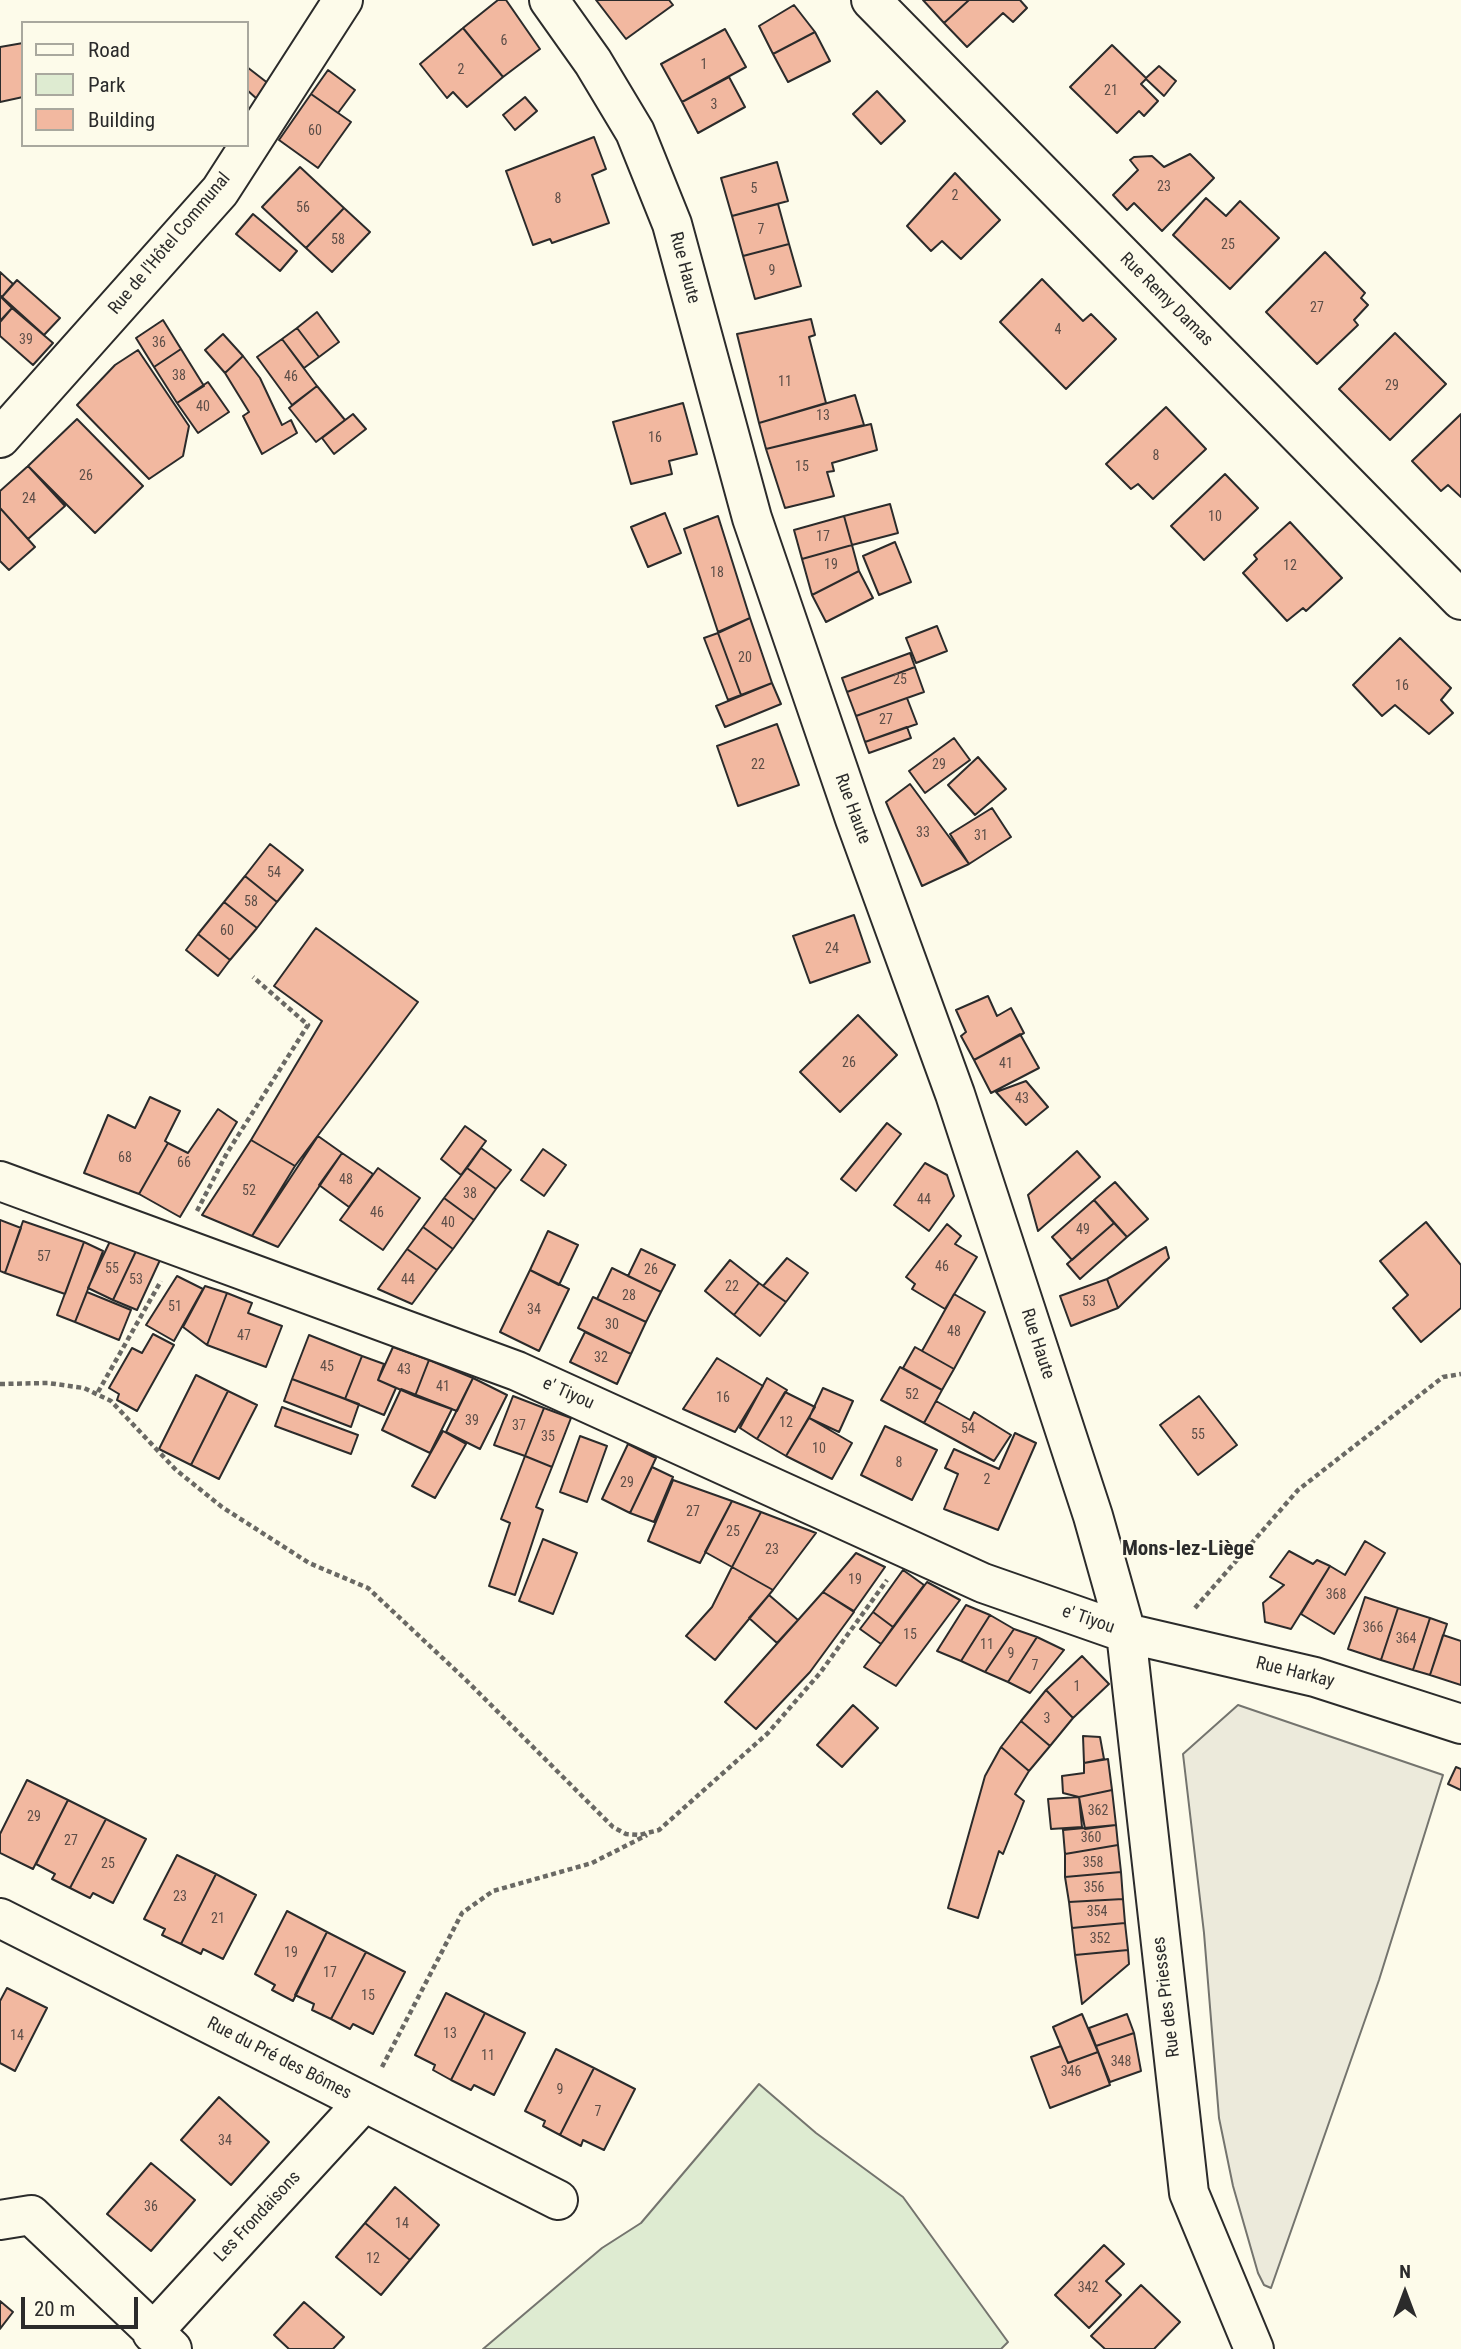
<!DOCTYPE html>
<meta charset="utf-8">
<style>
body{margin:0}
#map{position:relative;width:1461px;height:2349px;overflow:hidden;background:#fdfbea;font-family:"Roboto Condensed",sans-serif}
canvas{display:block}
.legend{position:absolute;left:21px;top:21px;width:228px;height:126px;box-sizing:border-box;background:#fdfbea;border:2px solid #a9a89e;margin:0;padding:9px 12px;list-style:none;font-size:21px;color:#2b2b2b}
.legend li{display:flex;align-items:center;gap:14px;height:35px}
.legend b{width:35px;border:2px solid #a9a89e}
.north{position:absolute;left:1370px;top:2258px;width:70px;height:70px;-webkit-text-stroke:5px #fdfbea;paint-order:stroke;rotate:0deg;font-size:19px;font-weight:700;line-height:28px;text-align:center;color:#2b2b2b}
.north::after{content:'';display:block;margin:auto;width:24px;height:32px;background:#2b2b2b;clip-path:polygon(50% 0,100% 100%,50% 72%,0 100%)}
.scale{position:absolute;left:21px;top:2297px;width:117px;height:32px;box-sizing:border-box;border:4px solid #2b2b2b;border-top:0;padding-left:9px;font-size:21px;line-height:24px;white-space:nowrap;color:#2b2b2b;-webkit-text-stroke:5px #fdfbea;paint-order:stroke}
</style>
<div id="map">
<canvas width="1461" height="2349"></canvas>
<ul class="legend">
<li><b style="height:9px;background:#fdfbea"></b>Road</li>
<li><b style="height:19px;background:#deebd1"></b>Park</li>
<li><b style="height:19px;background:#f2b8a0"></b>Building</li>
</ul>
<div class="north">N</div>
<div class="scale">20 m</div>
</div>
<script>
const g = document.querySelector('canvas').getContext('2d');
g.lineJoin = 'round';
function paint(path, color) {
  g.fillStyle = color;
  g.fill(path, 'evenodd');
}
function strokePath(path, color, width, dash) {
  g.strokeStyle = color;
  g.lineWidth = width;
  g.lineCap = dash ? 'butt' : 'round';
  g.setLineDash(dash || []);
  g.stroke(path);
}
function write(font, color, halo, rows, align = 'center') {
  g.font = font + ' "Roboto Condensed",sans-serif';
  g.lineWidth = 5;
  g.setLineDash([]);
  g.textBaseline = 'middle';
  g.strokeStyle = halo;
  g.fillStyle = color;
  for (const [text, x, y, turn = 0] of rows) {
    g.save();
    g.translate(x, y);
    g.rotate((+turn || 0) * Math.PI / 180);
    g.textAlign = isNaN(turn) ? turn : align;
    if (halo) g.strokeText(text, 0, 0);
    g.fillText(text, 0, 0);
    g.restore();
  }
}
const green = new Path2D(`
 M759,2084l57,49 87,64 105,145 -7,7h-518l119,-101 39,-25z`);
const parking = new Path2D(`
 M1238,1705l205,70 -64,205 -108,308 -7,-3 -6,-12 -25,-87 -14,-68 -15,-185 -21,-179z`);
const building = new Path2D(`
 M498,0h8l34,49 -37,28 -40,-49z
 M596,0h73l4,5 -47,34z
 M923,0h46l-25,23z
 M969,0h51l7,8 -14,14 -10,-9 -36,34 -23,-24z
 M794,5l21,27 -42,22 -14,-28z
 M463,28l40,49 -36,30 -14,-15 -6,6 -27,-34z
 M725,29l21,38 -64,35 -21,-38z
 M815,32l15,29 -42,21 -15,-28z
 M23,43v54l-23,5v-55z
 M1112,45l34,33 13,-12 17,15 -12,15 -18,-17 -5,5 17,17 -14,15 -5,-5 -22,22 -47,-46z
 M247,67l22,17 -12,15 -10,-9z
 M328,70l27,20 -17,23 -27,-19z
 M729,77l16,30 -47,26 -16,-31z
 M877,91l28,30 -24,23 -28,-30z
 M311,94l40,28 -33,46 -39,-28z
 M525,97l12,14 -22,19 -12,-15z
 M594,137l12,32 -14,6 17,48 -57,20 -2,-4 -17,6 -27,-74z
 M1190,154l24,24 -52,53 -28,-28 -7,7 -14,-15 25,-25 -8,-10 4,-3 18,-1 12,11z
 M777,162l11,39 -56,15 -11,-38z
 M300,167l44,41 -38,40 -44,-41z
 M955,173l45,47 -39,39 -19,-18 -11,10 -24,-25z
 M1206,198l20,18 14,-15 39,37 -49,51 -57,-54z
 M778,204l11,40 -46,12 -11,-40z
 M344,208l26,24 -38,40 -26,-24z
 M253,214l44,37 -17,20 -44,-37z
 M789,244l12,42 -46,13 -12,-43z
 M1325,252l40,41 -4,5 7,7 -14,15 4,5 -41,39 -51,-52z
 M0,272l13,12 -11,13 -2,-2z
 M1042,279l41,42 8,-7 25,25 -50,50 -66,-67z
 M17,280l43,38 -16,17 -42,-38z
 M0,296l12,12 -12,13z
 M12,308l41,35 -20,22 -33,-29v-14z
 M317,312l22,30 -20,15 -22,-29z
 M811,319l4,16 -6,2 17,66 -67,20 -22,-89z
 M163,320l18,29 -27,18 -18,-29z
 M297,328l22,29 -15,11 -22,-29z
 M1395,333l51,51 -56,56 -51,-51z
 M223,334l20,22 -18,17 -20,-23z
 M282,339l35,47 -25,19 -35,-48z
 M181,349l23,37 -27,17 -23,-36z
 M138,350l51,76 -6,30 -34,23 -72,-74 38,-40z
 M243,356l17,22 22,47 9,-5 6,13 -35,21 -19,-38 6,-4 -24,-39z
 M208,382l21,30 -31,21 -21,-30z
 M317,386l28,34 -29,22 -27,-34z
 M855,395l9,30 -98,24 -7,-26z
 M683,403l14,51 -28,7 3,13 -41,10 -18,-62z
 M1166,407l40,42 -53,50 -15,-15 -7,5 -25,-25z
 M353,414l13,15 -32,25 -12,-16z
 M1461,414v83l-13,-12 -7,6 -29,-30z
 M77,419l66,67 -48,47 -67,-67z
 M871,424l6,26 -45,13 2,8 -7,1 7,24 -49,12 -19,-59z
 M28,466l37,40 -37,33 -28,-31v-17z
 M1225,474l33,34 -54,52 -33,-34z
 M890,504l8,29 -46,12 -8,-29z
 M0,508l35,39 -26,23 -9,-9z
 M665,513l16,40 -33,14 -17,-40z
 M718,516l32,102 -32,14 -34,-103z
 M844,516l8,29 -50,14 -8,-29z
 M1290,522l52,56 -36,33 -3,-3 -16,13 -44,-48 14,-14 -3,-4z
 M895,542l16,40 -32,13 -16,-39z
 M852,545l7,26 -47,24 -10,-36z
 M859,571l14,27 -47,24 -14,-27z
 M750,618l22,65 -31,12 -23,-62z
 M937,626l10,25 -31,12 -10,-25z
 M718,633l23,62 -13,5 -24,-62z
 M1400,638l51,50 -10,12 12,13 -24,21 -34,-29 -13,11 -29,-31z
 M910,653l5,14 -68,25 -5,-14z
 M915,667l9,25 -68,24 -9,-24z
 M772,683l9,21 -56,23 -9,-21z
 M907,698l10,26 -52,18 -9,-26z
 M777,724l22,61 -61,21 -21,-60z
 M907,727l4,11 -42,15 -4,-11z
 M954,738l16,22 -45,33 -16,-22z
 M978,757l28,32 -31,26 -27,-30z
 M910,784l59,80 -47,22 -36,-84z
 M992,808l19,29 -42,27 -19,-30z
 M270,844l33,26 -26,32 -32,-26z
 M245,876l32,26 -20,26 -33,-26z
 M224,902l33,26 -27,32 -32,-26z
 M854,915l16,47 -60,21 -17,-47z
 M316,928l102,74 -123,164 -44,-26 71,-119 -48,-35z
 M198,934l32,26 -12,16 -32,-26z
 M988,996l9,20 14,-8 13,25 -50,27 -13,-24 5,-4 -10,-22z
 M858,1015l39,40 -57,57 -40,-40z
 M1020,1034l19,34 -48,25 -17,-33z
 M1026,1081l22,26 -22,18 -30,-33z
 M150,1097l30,14 -15,30 3,2 -29,51 -55,-21 24,-58 27,13z
 M218,1109l19,13 -57,95 -41,-23 29,-51 20,10z
 M887,1123l14,11 -45,57 -15,-12z
 M465,1126l21,15 -25,34 -20,-16z
 M318,1136l24,17 -64,94 -26,-11z
 M251,1140l44,26 -43,70 -50,-21z
 M481,1148l30,22 -15,19 -29,-21z
 M543,1149l23,16 -22,31 -23,-16z
 M1077,1151l23,26 -62,54 -10,-36z
 M342,1153l31,21 -24,33 -30,-22z
 M925,1163l22,12 7,21 -25,35 -35,-26z
 M378,1168l42,30 -37,52 -43,-30z
 M467,1168l29,21 -22,31 -30,-22z
 M1115,1182l33,37 -21,18 -33,-37z
 M444,1198l30,22 -21,29 -30,-22z
 M1094,1200l20,23 -42,37 -20,-23z
 M0,1220l21,8 -16,45 -5,-2z
 M23,1221l61,21 -19,52 -60,-21z
 M1426,1222l35,43v43l-40,34 -28,-34 15,-13 -28,-34z
 M1114,1223l13,14 -47,42 -13,-15z
 M947,1224l14,12 -6,8 22,13 -32,52 -33,-20 3,-5 -9,-7z
 M423,1227l30,22 -16,21 -30,-21z
 M548,1231l30,14 -19,40 -29,-15z
 M112,1237l25,12 -24,51 -25,-12z
 M84,1242l19,9 -28,71 -18,-7z
 M1166,1247l3,11 -51,50 -11,-29z
 M137,1249l23,11 -23,50 -24,-10z
 M407,1249l30,21 -25,34 -34,-15z
 M641,1249l34,16 -14,27 -33,-16z
 M787,1258l21,15 -22,29 -23,-16z
 M730,1260l29,23 -25,32 -29,-24z
 M612,1268l49,24 -15,30 -49,-23z
 M530,1270l39,19 -30,62 -39,-19z
 M177,1276l26,13 -29,52 -28,-16z
 M1107,1279l11,29 -47,18 -11,-30z
 M759,1283l27,19 -26,34 -26,-21z
 M205,1286l22,7 -20,52 -24,-18z
 M87,1292l44,18 -12,30 -44,-18z
 M227,1293l25,10 -4,10 34,13 -16,41 -59,-22z
 M954,1294l31,18 -31,57 -32,-18z
 M593,1297l53,25 -15,32 -53,-26z
 M585,1332l46,22 -14,30 -47,-22z
 M153,1334l21,11 -37,66 -20,-11 2,-6 -10,-6 23,-40 10,5z
 M309,1335l53,21 -17,43 -53,-20z
 M393,1347l36,13 -14,36 -37,-16z
 M915,1347l39,22 -12,21 -39,-22z
 M362,1356l22,8 -6,16 18,8 -12,27 -39,-16z
 M717,1358l46,28 -28,46 -52,-23z
 M429,1360l44,18 -16,33 -42,-15z
 M900,1367l42,23 -18,33 -43,-23z
 M196,1375l32,16 -37,74 -32,-16z
 M473,1378l34,17 -27,54 -34,-17z
 M767,1378l20,12 -30,49 -17,-11z
 M292,1379l67,25 -8,23 -67,-26z
 M823,1388l30,13 -14,31 -30,-14z
 M401,1389l51,20 -22,44 -48,-23z
 M228,1391l29,14 -38,74 -28,-14z
 M785,1392l30,15 -29,49 -29,-17z
 M513,1396l31,12 -19,48 -31,-11z
 M1199,1396l38,49 -39,30 -38,-50z
 M936,1401l34,19 4,-8 37,23 -17,26 -70,-38z
 M282,1407l76,28 -7,19 -76,-28z
 M544,1408l27,10 -19,49 -27,-11z
 M809,1418l43,25 -20,36 -46,-23z
 M885,1426l52,24 -25,50 -51,-25z
 M443,1431l23,13 -31,54 -23,-12z
 M1015,1433l21,10 -38,87 -54,-21 14,-35 -13,-6 9,-19 45,20z
 M580,1436l27,10 -20,56 -27,-10z
 M628,1444l28,14 -26,55 -28,-14z
 M525,1456l27,11 -16,40 7,3 -28,85 -26,-9 21,-63 -9,-4z
 M652,1467l21,10 -19,45 -24,-9z
 M673,1480l59,21 -32,62 -52,-22z
 M732,1501l29,11 -29,55 -27,-15z
 M761,1512l55,21 -43,57 -41,-23z
 M543,1539l34,14 -24,61 -34,-13z
 M1365,1541l20,12 -51,81 -33,-20 29,-48 15,9z
 M1289,1551l24,13 4,-4 13,6 -39,63 -26,-7 -2,-19 21,-18 -14,-8z
 M856,1553l29,14 -31,44 -31,-19z
 M732,1567l41,23 -58,70 -29,-24 26,-29z
 M903,1570l21,15 -31,42 -20,-15z
 M927,1582l33,18 -64,86 -32,-19z
 M823,1592l31,20 -44,60 -54,57 -31,-27z
 M769,1595l29,25 -21,23 -28,-25z
 M1365,1597l33,11 -17,52 -33,-11z
 M966,1605l24,10 -29,46 -24,-10z
 M1398,1608l32,10 -17,52 -32,-10z
 M873,1612l20,15 -12,17 -21,-15z
 M990,1615l24,14 -29,43 -24,-11z
 M1430,1618l17,6 -17,51 -17,-5z
 M1014,1629l23,8 -29,45 -23,-10z
 M1443,1635l18,6v44l-31,-10z
 M1037,1637l27,13 -34,43 -22,-11z
 M1082,1656l27,28 -36,34 -27,-28z
 M1046,1690l27,28 -23,28 -29,-25z
 M853,1705l25,23 -36,39 -25,-22z
 M1021,1721l29,25 -21,25 -28,-24z
 M1083,1736l17,1 4,22 -20,4z
 M1001,1747l28,24 -14,23 9,7 -21,53 -4,-3 -21,67 -30,-10 37,-132z
 M1108,1759l4,31 -33,7 -16,-4 -1,-17 22,-3v-10z
 M1456,1767l5,2v21l-13,-6z
 M27,1780l41,20 -35,69 -33,-16v-19z
 M1112,1790l4,35 -31,4 -6,-32z
 M1079,1797l3,30 -31,2 -3,-30z
 M68,1800l38,19 -36,69 -18,-9 3,-5 -19,-10z
 M106,1819l40,20 -33,64 -20,-10 -3,5 -20,-10z
 M1116,1825l2,20 -53,9 -2,-24z
 M1118,1845l3,27 -56,5v-23z
 M177,1855l39,19 -35,70 -19,-9 3,-6 -21,-10z
 M1121,1872l2,27 -54,3 -4,-25z
 M216,1874l40,21 -33,64 -20,-10 -2,5 -20,-10z
 M1123,1899l2,24 -53,5 -3,-26z
 M287,1911l40,21 -34,69 -21,-11 3,-5 -20,-11z
 M1125,1923l3,27 -53,5 -3,-27z
 M327,1932l39,20 -35,67 -19,-9 2,-6 -19,-9z
 M1128,1950l1,14 -47,40 -7,-49z
 M366,1952l39,20 -32,62 -20,-10 -3,5 -19,-10z
 M7,1988l40,20 -32,63 -15,-8v-62z
 M446,1993l39,20 -34,67 -18,-10 2,-5 -20,-10z
 M485,2013l40,20 -31,62 -20,-10 -3,5 -20,-10z
 M1082,2014l16,38 -30,11 -15,-36z
 M1127,2014l7,19 -38,13 -7,-18z
 M1134,2033l7,38 -31,11 -14,-36z
 M1061,2046l7,17 30,-11 12,33 -60,23 -19,-51z
 M556,2049l38,19 -34,67 -17,-9 2,-5 -20,-10z
 M594,2068l41,21 -31,61 -21,-10 -2,6 -21,-11z
 M219,2097l50,45 -38,43 -50,-45z
 M151,2163l44,37 -44,51 -44,-37z
 M395,2187l44,38 -29,35 -45,-37z
 M365,2223l45,37 -29,35 -45,-38z
 M1104,2245l20,19 -18,17 15,14 -32,33 -34,-33z
 M1141,2285l39,37 -26,27h-49l-14,-13z
 M0,2301l13,11 -13,17z
 M304,2302l40,35 -11,12h-44l-15,-14z`);
const path = new Path2D(`
 M197,1211l30,-58 81,-128 -55,-48
 M0,1384l48,-1 36,5 27,13 65,69 46,37 87,56 59,25 98,92 147,147 13,7 13,1 20,-5 109,-97 52,-60 67,-93
 M98,1392l63,-111
 M1195,1608l103,-118 145,-113 18,-3
 M382,2067l80,-154 31,-22 99,-28 55,-28`);
const minor = new Path2D(`
 M549,0l44,62 42,70 37,92 80,294 103,301 100,275 138,422 33,117 63,560 65,156
 M871,0l590,600
 M0,438l220,-247 123,-191
 M0,1181l517,190 466,212 143,50 189,44 146,47
 M0,1918l558,282
 M0,2220l31,-5 141,134
 M152,2333l212,-231`);
const numberNames = [
 ["6",504,41],
 ["1",704,65],
 ["2",461,70],
 ["21",1111,91],
 ["3",714,105],
 ["60",315,131],
 ["23",1164,187],
 ["5",754,189],
 ["2",955,196],
 ["8",558,199],
 ["56",303,208],
 ["7",761,230],
 ["58",338,240],
 ["25",1228,245],
 ["9",772,271],
 ["27",1317,308],
 ["4",1058,330],
 ["39",26,340],
 ["36",159,343],
 ["38",179,376],
 ["46",291,377],
 ["11",785,382],
 ["29",1392,386],
 ["40",203,407],
 ["13",823,416],
 ["16",655,438],
 ["8",1156,456],
 ["15",802,467],
 ["26",86,476],
 ["24",29,499],
 ["10",1215,517],
 ["17",823,537],
 ["19",831,565],
 ["12",1290,566],
 ["18",717,573],
 ["20",745,658],
 ["25",900,680],
 ["16",1402,686],
 ["27",886,720],
 ["22",758,765],
 ["29",939,765],
 ["33",923,833],
 ["31",981,836],
 ["54",274,873],
 ["58",251,902],
 ["60",227,931],
 ["24",832,949],
 ["26",849,1063],
 ["41",1006,1064],
 ["43",1022,1099],
 ["68",125,1158],
 ["66",184,1163],
 ["48",346,1180],
 ["52",249,1191],
 ["38",470,1194],
 ["44",924,1200],
 ["46",377,1213],
 ["40",448,1223],
 ["49",1083,1230],
 ["57",44,1257],
 ["46",942,1267],
 ["55",112,1269],
 ["26",651,1270],
 ["53",136,1280],
 ["44",408,1280],
 ["22",732,1287],
 ["28",629,1296],
 ["53",1089,1302],
 ["51",175,1307],
 ["34",534,1310],
 ["30",612,1325],
 ["48",954,1332],
 ["47",244,1336],
 ["32",601,1358],
 ["45",327,1367],
 ["43",404,1370],
 ["41",443,1387],
 ["52",912,1395],
 ["16",723,1398],
 ["39",472,1421],
 ["12",786,1423],
 ["37",519,1426],
 ["54",968,1429],
 ["55",1198,1435],
 ["35",548,1437],
 ["10",819,1449],
 ["8",899,1463],
 ["2",987,1480],
 ["29",627,1483],
 ["27",693,1512],
 ["25",733,1532],
 ["23",772,1550],
 ["19",855,1580],
 ["368",1336,1595],
 ["366",1373,1628],
 ["15",910,1635],
 ["364",1406,1639],
 ["11",987,1645],
 ["9",1011,1654],
 ["7",1035,1666],
 ["1",1077,1687],
 ["3",1047,1719],
 ["362",1098,1811],
 ["29",34,1817],
 ["360",1091,1838],
 ["27",71,1841],
 ["358",1093,1863],
 ["25",108,1864],
 ["356",1094,1888],
 ["23",180,1897],
 ["354",1097,1912],
 ["21",218,1919],
 ["352",1100,1939],
 ["19",291,1953],
 ["17",330,1973],
 ["15",368,1996],
 ["13",450,2034],
 ["14",17,2036],
 ["11",488,2056],
 ["348",1121,2062],
 ["346",1071,2072],
 ["9",560,2090],
 ["7",598,2112],
 ["34",225,2141],
 ["36",151,2207],
 ["14",402,2224],
 ["12",373,2259],
 ["342",1088,2288]
];
const streetNames = [
 ["Rue de l'Hôtel Communal",170,244,-50],
 ["Rue Haute",684,268,75],
 ["Rue Remy Damas",1166,300,45],
 ["Rue Haute",852,809,70],
 ["Rue Haute",1037,1344,72],
 ["e' Tiyou",568,1394,24],
 ["e' Tiyou",1088,1620,19],
 ["Rue Harkay",1295,1673,14],
 ["Rue des Priesses",1167,1997,-97],
 ["Rue du Pré des Bômes",279,2059,27],
 ["Les Frondaisons",258,2217,-47]
];
const quarterNames = [
 ["Mons-lez-Liège",1188,1550]
];
paint(green, '#deebd1');
strokePath(green, '#74746e', 2);
paint(parking, '#eceadb');
strokePath(parking, '#74746e', 2);
paint(building, '#f2b8a0');
strokePath(building, '#2b2b2b', 2);
strokePath(minor, '#2b2b2b', 42);
strokePath(path, '#6a6964', 4.5, [5, 3.5]);
strokePath(minor, '#fdfbea', 38);
write('14px', '#5d4e48', null, numberNames);
write('18px', '#2b2b2b', '#fdfbea', streetNames);
write('bold 21px', '#2b2b2b', '#fdfbea', quarterNames);
</script>
